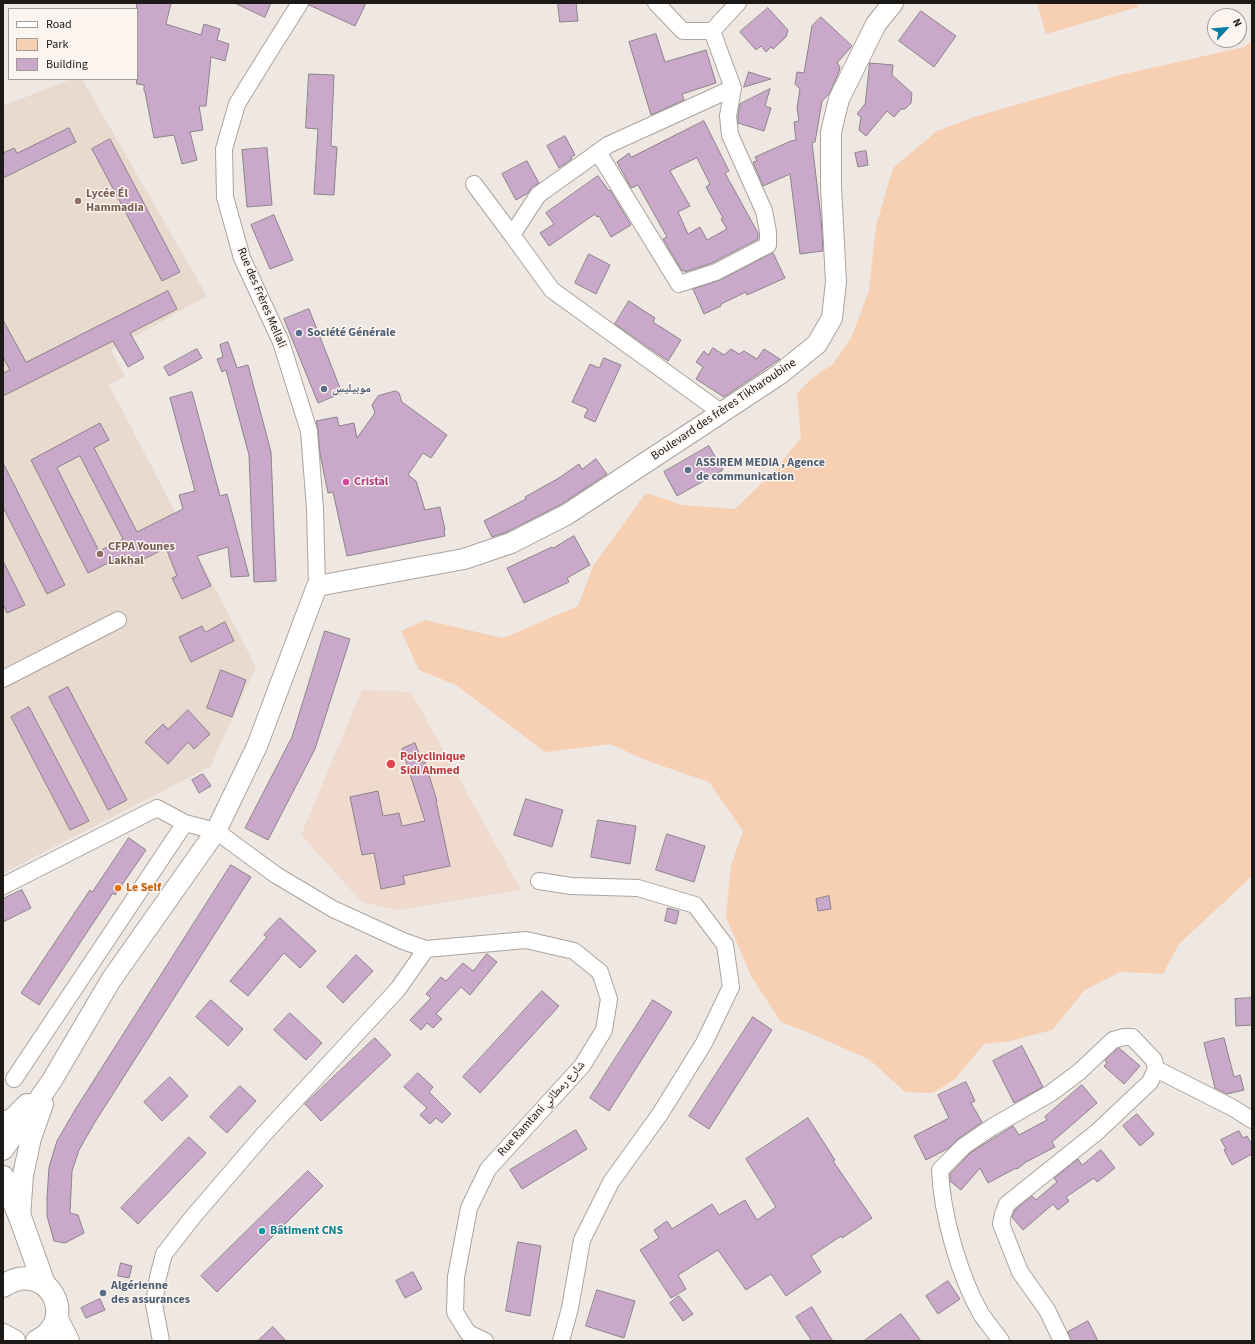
<!DOCTYPE html>
<meta charset="utf-8">
<style>
body{margin:0}
#map{position:relative;width:1255px;height:1344px;overflow:hidden;background:#efe7e2;font-family:"Source Sans 3",sans-serif}
canvas{display:block}
.frame{position:absolute;inset:0;border:4px solid #1c1917;pointer-events:none}
.legend{position:absolute;left:8px;top:8px;width:130px;height:72px;box-sizing:border-box;background:#fcf4ef;border:1px solid #a29c99;margin:0;padding:5px 7px;list-style:none;font-size:12px;color:#1c1917}
.legend li{display:flex;align-items:center;gap:8px;height:20px}
.legend b{width:20px;border:1px solid #a29c99}
.north{position:absolute;left:1207px;top:8px;width:40px;height:40px;box-sizing:border-box;background:#fcf4ef;border:1px solid #a29c99;border-radius:50%;rotate:63deg;font-size:11px;font-weight:700;line-height:16px;text-align:center;color:#1c1917}
.north::after{content:'';display:block;margin:auto;width:14px;height:18px;background:#097ca4;clip-path:polygon(50% 0,100% 100%,50% 72%,0 100%)}
</style>
<div id="map">
<canvas width="1255" height="1344"></canvas>
<div class="frame"></div>
<ul class="legend">
<li><b style="height:5px;background:#fff"></b>Road</li>
<li><b style="height:11px;background:#f7cfb2"></b>Park</li>
<li><b style="height:11px;background:#caa8ca"></b>Building</li>
</ul>
<div class="north">N</div>
</div>
<script>
const g = document.querySelector('canvas').getContext('2d');
g.lineJoin = 'round';
function paint(path, color) {
  g.fillStyle = color;
  g.fill(path, 'evenodd');
}
function strokePath(path, color, width, dash) {
  g.strokeStyle = color;
  g.lineWidth = width;
  g.lineCap = dash ? 'butt' : 'round';
  g.setLineDash(dash || []);
  g.stroke(path);
}
function write(font, color, halo, rows, align = 'center') {
  g.font = font + ' "Source Sans 3","Noto Naskh Arabic",sans-serif';
  g.lineWidth = 3;
  g.setLineDash([]);
  g.textBaseline = 'middle';
  g.strokeStyle = halo;
  g.fillStyle = color;
  for (const [text, x, y, turn = 0] of rows) {
    g.save();
    g.translate(x, y);
    g.rotate((+turn || 0) * Math.PI / 180);
    g.textAlign = isNaN(turn) ? turn : align;
    if (halo) g.strokeText(text, 0, 0);
    g.fillText(text, 0, 0);
    g.restore();
  }
}
const built = new Path2D(`
 M71,79h11l125,217 -96,54 14,26 -16,9 147,282 -46,100 -207,106v-767z`);
const medical = new Path2D(`
 M362,690l49,2 110,198 -125,20 -34,-8 -61,-67z`);
const green = new Path2D(`
 M1037,3h100l1,4 -92,27z
 M1252,41v835l-73,68 -16,30 -43,-2 -35,18 -33,40 -42,11 -26,3 -29,35 -22,14 -28,-1 -35,-32 -58,-26 -31,-12 -30,-46 -25,-59 5,-51 12,-35 -34,-49 -61,-21 -38,-17 -65,8 -89,-67 -37,-15 -18,-39 24,-11 78,18 75,-32 15,-40 53,-73 36,12 53,4 40,-39 26,-32 -4,-45 14,-14 22,-15 18,-26 18,-47 7,-65 17,-58 44,-37 37,-14 142,-41 128,-29z`);
const building = new Path2D(`
 M137,3h34l-5,21 35,11 3,-11 16,5 -3,11 12,4 -4,17 -14,-4 -5,49h-7l4,24 -13,2 7,28 -15,4 -8,-29 -20,3 -9,-46 -1,-1v-6l-7,-1z
 M235,3h36l-6,14z
 M309,3h57l-11,23 -46,-21z
 M558,3h18l2,18 -18,1z
 M768,8l20,22 -2,7 -13,12 -2,-2 -5,5 -5,-6 -5,4 -16,-18z
 M921,11l35,25 -22,31 -35,-26z
 M821,17l31,29 -15,17 3,4 -1,5 -10,22 -7,7 -7,41 -3,1 9,75 2,33 -23,3 -10,-80 -27,12 -10,-24 4,-1 -2,-4 36,-16 5,-1 -2,-18 5,-1 -2,-13 3,-19 -5,-5 2,-12 7,1 8,-47z
 M656,34l9,28 41,-12 10,33 -34,11 2,6 -33,15 -22,-73z
 M870,63l23,2 -1,10 20,18 -1,10 -6,6h-4l-7,8 -7,-6 -21,25 -7,-6 2,-13 -4,-3 8,-10z
 M749,72l22,7 -27,8z
 M309,74l25,1 -3,71 6,1 -3,48 -20,-1 4,-65 -12,-1z
 M770,89l-5,17 6,2 -7,23 -26,-8v-7l2,-12z
 M704,121l25,50 -4,2 33,60v6l-46,24 -27,9 -1,-2 -2,1 -19,-32 4,-2 -29,-52 -7,3 -14,-26 12,-9 2,4zM697,158l13,26 -4,3 17,31 -2,1 6,10 -20,11 -7,-13 -12,7 -10,-22 12,-6 -20,-35z
 M69,128l7,14 -73,36v-25l11,-5 3,5z
 M565,136l10,19 -4,2 1,2 -13,9 -12,-22z
 M110,139l70,133 -18,9 -70,-132z
 M267,148l5,57 -25,2 -5,-57z
 M866,151l2,14 -10,2 -3,-14z
 M527,161l12,22 -7,4 -4,6 -12,7 -14,-26z
 M598,176l11,15 1,-1 21,35 -20,12 -12,-21 -2,1 -2,-3 -46,32 -9,-13 14,-9 -8,-11z
 M274,215l19,45 -23,9 -19,-44z
 M773,253l12,25 -38,17 -1,-3 -25,12v2l-17,8 -11,-25 27,-9z
 M589,254l21,11 -14,29 -21,-11z
 M168,291l9,18 -47,24 14,25 -16,9 -15,-26 -110,55v-23l7,-3 -7,-13v-37l23,42z
 M629,301l26,17 -2,4 28,18 -13,21 -19,-13 -34,-24z
 M309,309l33,84 -24,10 -34,-84z
 M228,342l9,26 11,-3 23,87 5,129 -22,1 -5,-127 -23,-85 -4,2 -5,-13 6,-2 -3,-12z
 M713,348l11,7 7,-6 8,5 5,-3 13,8 7,-10 16,10 -56,38 -28,-18 7,-12 -7,-5 8,-11 4,4z
 M197,349l5,9 -33,18 -5,-9z
 M604,358l17,7 -26,57 -11,-5 4,-8 -16,-7 18,-38 9,4z
 M396,391l3,2 3,9 45,33 -16,23 -8,-5 -15,22 8,6 9,29 15,-3 5,23h-1l1,6 -98,20 -14,-64 -5,1 -8,-39 -2,-24 -2,-9 21,-4 2,9 15,-3 3,15 18,-25 -3,-8 6,-9z
 M192,392l28,104 7,-2 22,82 -18,1 -3,-30 -31,9 14,30 -29,13 -10,-21 5,-2 -11,-28 -36,18 -6,-11 -36,18 -57,-113 69,-37 9,17 -15,8 43,84 46,-23 -4,-14 16,-4 -25,-93zM80,456l43,83 -24,12 -42,-83z
 M709,446l14,24 -46,26 -13,-24z
 M596,459l11,15 -47,31 -53,27 -15,5 -8,-16 42,-22 -1,-2 34,-19 20,-14 3,5z
 M3,463l62,122 -18,9 -44,-87z
 M574,536l16,29 -23,13 2,4 -45,21 -17,-35 45,-21 1,1z
 M3,561l22,44 -18,8 -4,-9z
 M225,622l9,19 -43,21 -12,-25 23,-11 3,6z
 M325,631l25,8 -35,110 -47,91 -23,-12 47,-91z
 M221,670l25,10 -14,37 -25,-9z
 M68,687l59,113 -19,10 -59,-113z
 M29,707l60,114 -19,9 -59,-113z
 M188,710l22,24 -16,15 -6,-7 -20,22 -23,-22 18,-18 5,5z
 M415,743l8,20 2,-1 12,39h-1l14,65 -47,10 2,8 -24,5 -7,-36 -12,2 -12,-58 28,-6 5,25 16,-3 3,13 23,-5 -23,-72z
 M203,774l8,12 -12,7 -7,-13z
 M526,799l37,11 -11,37 -38,-12z
 M598,820l38,6 -6,38 -39,-7z
 M667,834l38,12 -11,36 -38,-12z
 M129,838l17,12 -31,45 -2,-2 -74,112 -18,-12 69,-103 2,2z
 M231,865l20,12 -156,245 -16,28 -7,21 -2,42 8,2 6,18 -19,10 -11,-2 -7,-25v-18l2,-31 8,-26 18,-31z
 M22,890l9,18 -28,14v-23z
 M829,896l2,13 -13,2 -2,-12z
 M668,908l11,3 -3,13 -11,-3z
 M280,918l36,33 -16,17 -16,-15 -36,43 -18,-15 37,-44 -3,-2z
 M487,954l10,8 -27,33 -9,-8 -25,27 6,5 -9,9 -6,-5 -6,7 -11,-10 21,-22 -5,-4 15,-17 5,4 17,-18 10,8z
 M356,955l17,16 -30,32 -16,-16z
 M542,991l17,15 -79,87 -17,-16z
 M1252,998v27l-16,1 -1,-27z
 M211,1000l32,29 -15,17 -32,-29z
 M653,1000l19,12 -63,99 -19,-13z
 M290,1013l32,30 -16,17 -32,-30z
 M753,1017l19,13 -63,99 -20,-13z
 M375,1038l16,17 -70,66 -16,-17z
 M1224,1038l10,39 6,-2 4,15 -17,4 -12,-6 -11,-45z
 M1022,1046l21,41 -29,16 -21,-42z
 M1119,1048l21,18 -16,18 -20,-18 3,-3 -2,-3z
 M418,1073l15,14 -4,5 22,22 -9,9 -6,-5 -6,6 -10,-9 7,-7 -23,-21z
 M170,1077l18,19 -26,25 -18,-19z
 M966,1082l9,19 -4,2 11,19 -23,16 -10,10 -23,12 -12,-24 35,-18 -11,-23z
 M1082,1085l15,18 -45,39 3,5 -29,15 -9,7 -1,-1 -28,15 -8,-15 -19,22 -11,-9v-7l20,-21 43,-27 6,9 28,-15 -2,-3z
 M240,1086l16,15 -29,32 -17,-16z
 M1137,1114l17,20 -14,12 -17,-20z
 M808,1118l27,42 -2,1 39,57 -30,20 -1,-2 -30,20 10,16 -35,24 -15,-22 -25,16 -28,-40 -40,25 8,14 -15,9 -31,-48 19,-12 -5,-8 13,-9 5,8 40,-25 7,11 26,-15 12,20 19,-13 -30,-48z
 M576,1130l11,19 -65,40 -12,-19z
 M1239,1131l4,7 4,-2 5,9v9l-20,11 -8,-15 2,-1 -5,-9z
 M189,1137l17,16 -68,71 -17,-16z
 M1101,1150l14,18 -18,14 -3,-4 -28,19 3,4 -11,9 -5,-6 -30,26 -11,-13 3,-7 17,-14 4,4 21,-18 -3,-4 24,-19 4,6z
 M308,1171l15,15 -106,106 -16,-16z
 M518,1242l23,4 -11,70 -24,-5z
 M121,1263l11,3 -3,12 -11,-2z
 M413,1272l9,17 -17,9 -9,-17z
 M948,1281l12,18 -22,15 -12,-18z
 M597,1290l38,11 -11,37 -38,-12z
 M679,1296l14,18 -10,7 -13,-18z
 M100,1299l5,11 -19,8 -5,-10z
 M812,1307l16,27 5,7h-21l-16,-24z
 M901,1314l20,27h-57z
 M1088,1321l10,20h-27l-3,-9z
 M273,1327l13,14h-28z`);
const minor = new Path2D(`
 M300,3l-34,54 -29,47 -13,45 1,48 17,61 39,84 28,89 6,78 2,77
 M656,3l27,28h29l26,-28
 M712,31l21,57 -125,57 -70,50 -26,40 40,55 170,123
 M598,152l81,132 37,-12 52,-27v-13l-4,-21 -34,-76 -2,-19 5,-28
 M474,184l38,51
 M3,679l115,-59
 M539,881l32,5 67,2 57,17 30,40 6,42 -27,56 -44,71 -49,68 -29,58 -12,68 -9,33
 M3,886l154,-78 28,15 31,8 60,44 57,34 70,32 23,8 100,-9 48,11 26,21 9,27 -5,31 -22,36 -94,103 -19,39 -13,69 -1,35 13,21 17,8
 M1156,1069l77,39 19,12
 M14,1079l171,-256
 M161,1341l-7,-37 4,-27 6,-23 28,-36 72,-84 134,-145 28,-40
 M1001,1341c-6,-9 -14,-18 -20,-27 -22,-39 -39,-99 -41,-144l24,-24 28,-19 59,-34 28,-21 34,-32 11,-3h8l22,23 2,9 -6,13 -53,50 -90,72 -4,10 -2,10 19,48 27,38 15,31`);
const tertiary = new Path2D(`
 M3,1122l9,-3 15,-15
 M3,1150l48,-68 60,-102 105,-149 41,-85 60,-160 147,-27 47,-16 55,-28 214,-141 37,-30 15,-26 4,-36 -5,-96v-54l8,-33 37,-75 17,-21
 M20,1217l3,-42 8,-37 12,-34`);
const secondary = new Path2D(`
 M3,1177l17,40 24,67
 M3,1286c43,-29 78,33 34,55
 M57,1319l11,22
 M3,1335l11,6`);
const markers = [
 [78,201,4,"#8d6e63"],
 [299,333,4,"#5c6f8a"],
 [324,389,4,"#5c6f8a"],
 [688,470,4,"#5c6f8a"],
 [346,482,4,"#d1479c"],
 [100,554,4,"#8d6e63"],
 [391,764,5,"#e0444e"],
 [118,888,4,"#e8710a"],
 [262,1231,4,"#0f9aa8"],
 [103,1293,4,"#5c6f8a"]
];
const educationNames = [
 ["Lycée Él",86,194],
 ["Hammadia",86,208],
 ["CFPA Younes",108,547],
 ["Lakhal",108,561]
];
const streetNames = [
 ["Rue des Frères Mellali",261,298,67],
 ["Boulevard des frères Tikharoubine",724,410,-34],
 ["Rue Ramtani شارع رمطاني",542,1109,-48]
];
const serviceNames = [
 ["Société Générale",307,333],
 ["موبيليس",332,389],
 ["ASSIREM MEDIA , Agence",696,463],
 ["de communication",696,477],
 ["Algérienne",111,1286],
 ["des assurances",111,1300]
];
const hotelNames = [
 ["Cristal",354,482]
];
const healthNames = [
 ["Polyclinique",400,757],
 ["Sidi Ahmed",400,771]
];
const foodNames = [
 ["Le Self",126,888]
];
const cultureNames = [
 ["Bâtiment CNS",270,1231]
];
paint(built, '#e9dad0');
paint(medical, '#f0dacd');
paint(green, '#f7cfb2');
paint(building, '#caa8ca');
strokePath(building, '#8a848a', 1);
strokePath(minor, '#aba39e', 18);
strokePath(tertiary, '#aba39e', 22);
strokePath(secondary, '#aba39e', 24);
strokePath(minor, '#fff', 16);
strokePath(tertiary, '#fff', 20);
strokePath(secondary, '#fff', 22);
for (const [x, y, r, color] of markers) {
  const dot = new Path2D();
  dot.arc(x, y, r, 0, 2 * Math.PI);
  g.fillStyle = color;
  g.fill(dot);
  strokePath(dot, '#fcf4ef', 1.5);
}
write('bold 12px', '#785e54', '#fcf4ef', educationNames, 'left');
write('12px', '#1c1917', '#fcf4ef', streetNames);
write('bold 12px', '#4e5e75', '#fcf4ef', serviceNames, 'left');
write('bold 12px', '#b23c85', '#fcf4ef', hotelNames, 'left');
write('bold 12px', '#be3a42', '#fcf4ef', healthNames, 'left');
write('bold 12px', '#c56008', '#fcf4ef', foodNames, 'left');
write('bold 12px', '#0d838f', '#fcf4ef', cultureNames, 'left');
</script>
